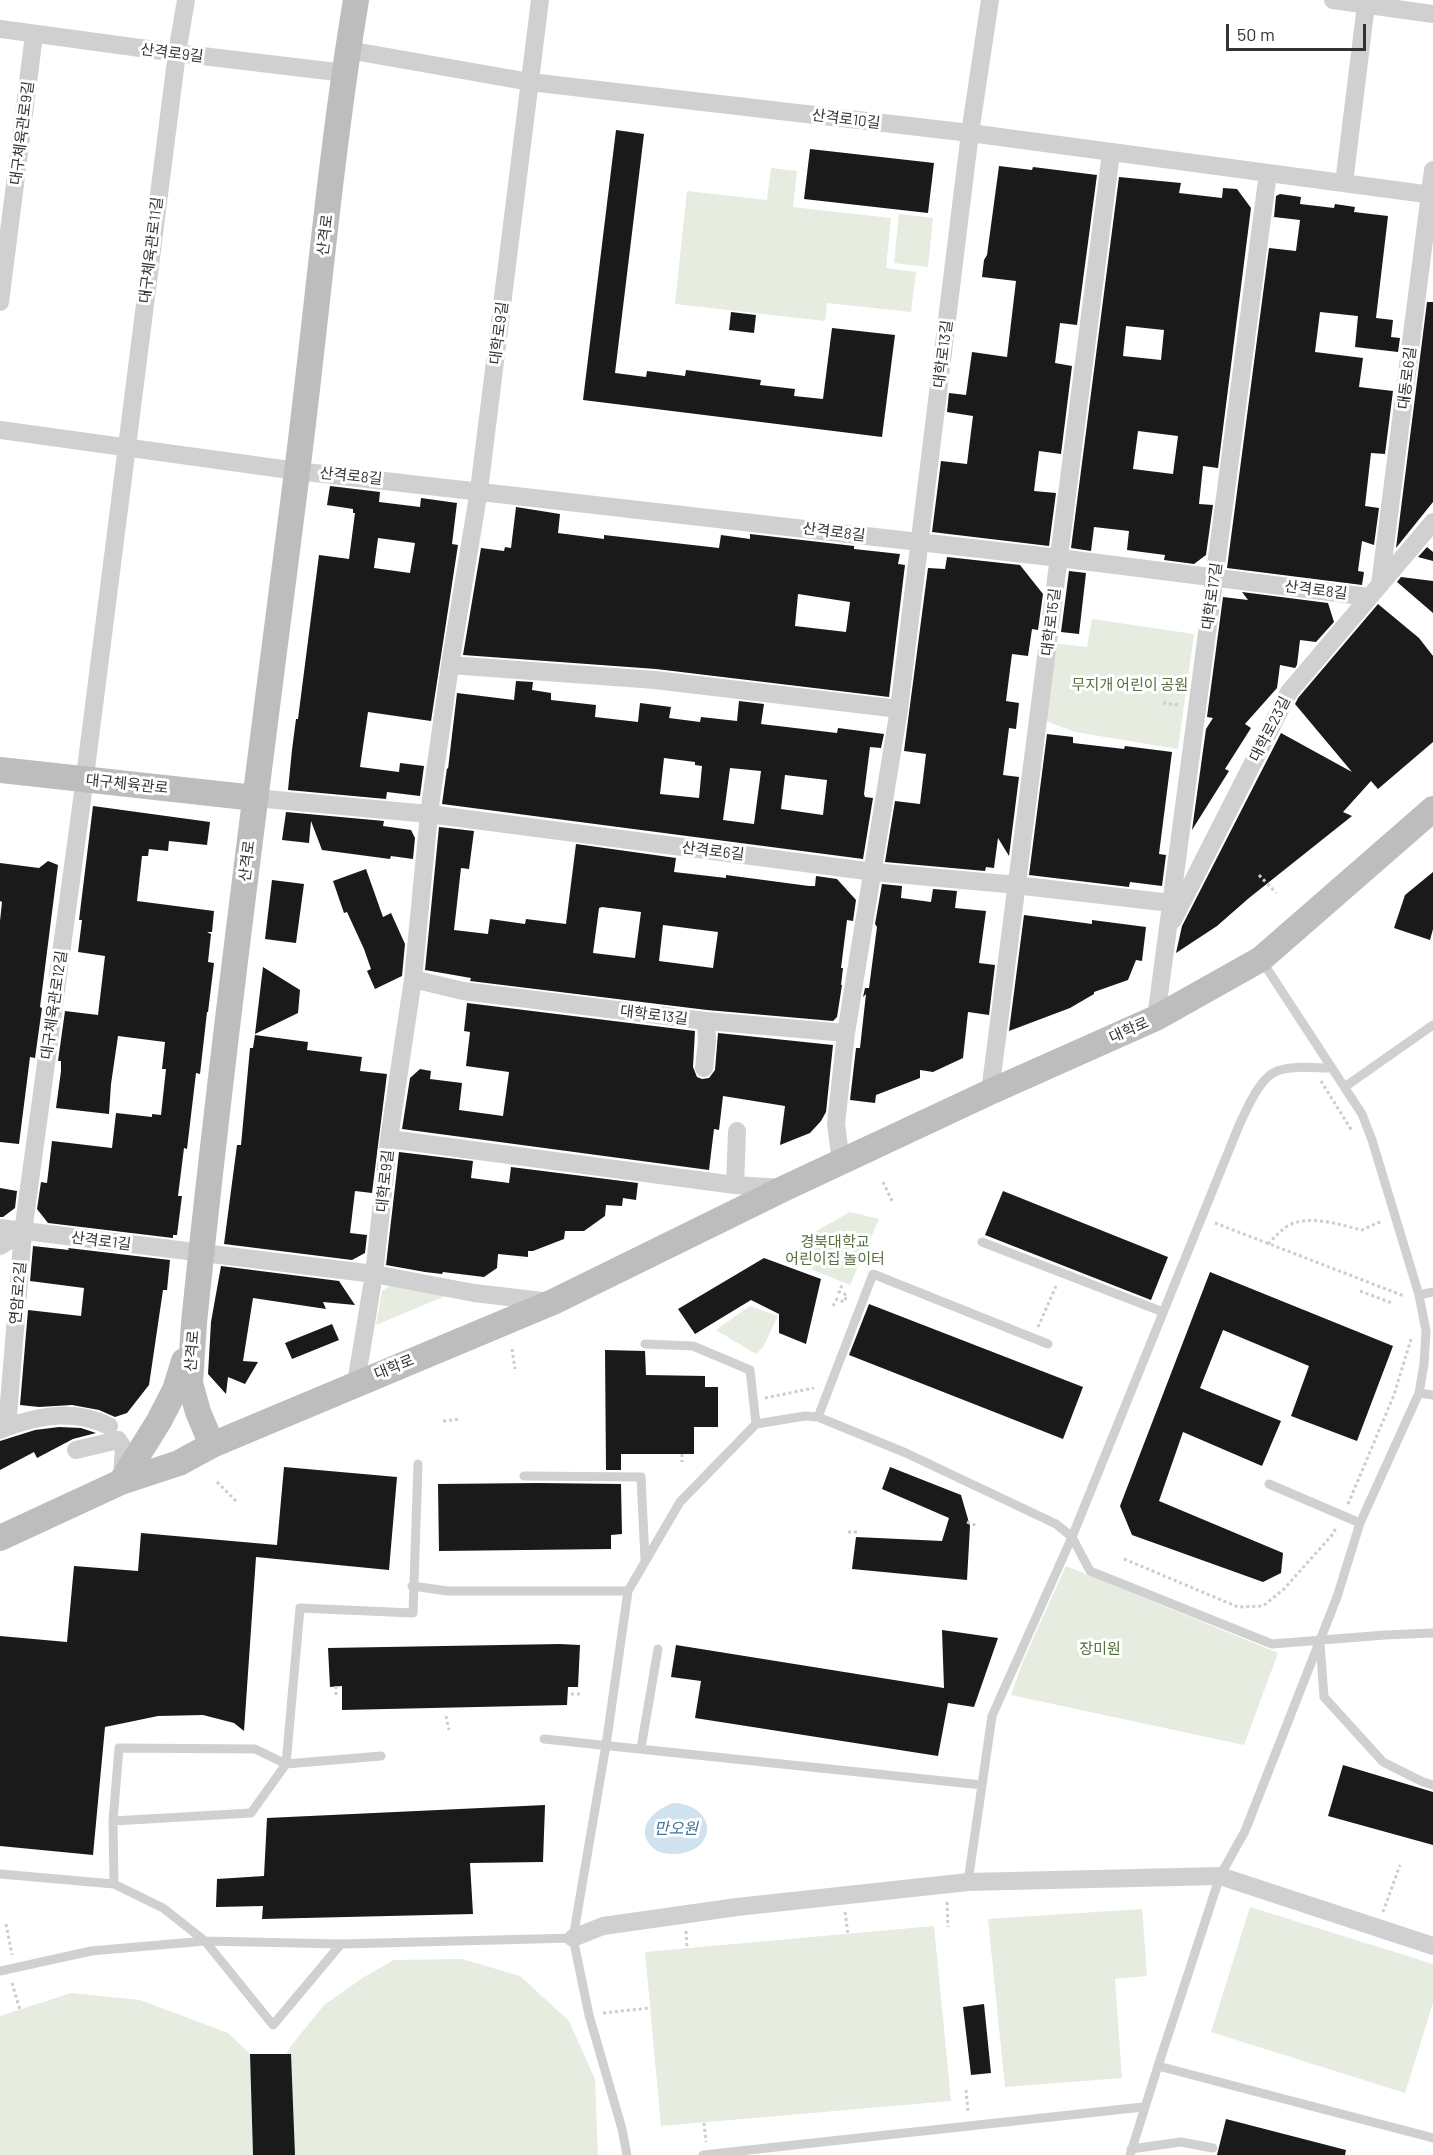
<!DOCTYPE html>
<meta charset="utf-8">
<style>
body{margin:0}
#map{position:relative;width:1433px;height:2155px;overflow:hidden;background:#fff;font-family:Barlow,sans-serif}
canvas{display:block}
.scale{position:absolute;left:1226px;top:24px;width:140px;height:27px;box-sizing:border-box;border:3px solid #333;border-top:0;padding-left:8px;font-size:18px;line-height:21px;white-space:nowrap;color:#333;-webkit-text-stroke:4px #fff;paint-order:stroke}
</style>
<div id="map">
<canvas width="1433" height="2155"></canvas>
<div class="scale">50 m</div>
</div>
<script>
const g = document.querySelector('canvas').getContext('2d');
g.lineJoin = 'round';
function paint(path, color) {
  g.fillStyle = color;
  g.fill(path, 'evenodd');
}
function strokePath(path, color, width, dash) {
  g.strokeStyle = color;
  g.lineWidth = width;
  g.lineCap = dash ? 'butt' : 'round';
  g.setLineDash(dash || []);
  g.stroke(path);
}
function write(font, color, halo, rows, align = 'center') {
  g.font = font + ' Barlow,"Noto Sans KR",sans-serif';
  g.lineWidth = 6;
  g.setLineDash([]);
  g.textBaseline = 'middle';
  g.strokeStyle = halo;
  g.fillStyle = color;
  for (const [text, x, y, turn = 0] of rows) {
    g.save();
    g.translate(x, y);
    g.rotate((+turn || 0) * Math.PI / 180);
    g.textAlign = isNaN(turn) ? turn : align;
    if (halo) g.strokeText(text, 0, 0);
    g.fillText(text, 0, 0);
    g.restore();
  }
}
const green = new Path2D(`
 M771,168l26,3 -4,36 98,11 -5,50 30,4 -5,40 -84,-9 -2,18 -150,-17 12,-113 80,9z
 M899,214l34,4 -5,49 -34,-4z
 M1092,619l102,15 -16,115 -103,-17 -32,-12 10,-77 34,4z
 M850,1212l29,7 -29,66 -59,-24 18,-26z
 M394,1283l51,13 -69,29 6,-34z
 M750,1306l28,10 -15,31 -7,7 -40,-24z
 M1066,1566l212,87 -34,92 -233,-50 12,-34z
 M1250,1907l183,57v39l-28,90 -194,-61z
 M1142,1909l5,67 -32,3 7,99 -117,9 -17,-168z
 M934,1926l17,175 -290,25 -16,-174z
 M462,1959l58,17 49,45 26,58 3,76h-319l-3,-84 15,-25 33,-41 40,-28 30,-17z
 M71,1993l69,7 88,33 22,21 3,101h-253v-139z`);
const water = new Path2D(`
 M674,1803c44,2 44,50 0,51 -8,0 -16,-1 -22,-7 -19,-19 4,-39 22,-44z`);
const building = new Path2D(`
 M616,130l28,4 -29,239 31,4 1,-6 38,5 1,-6 75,10 -1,5 35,4 -1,7 29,3 9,-71 63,7 -13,102 -299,-37z
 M810,149l124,14 -6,50 -124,-14z
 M999,166l33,4 1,-3 64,8 -20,150 -17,-2 -5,40 17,3 -11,88 -22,-3 -5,40 22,2 -7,53 -117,-14 9,-71 26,3 6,-48 -26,-4 2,-19 17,2 6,-43 35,5 9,-76 -34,-4 2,-17 3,-5z
 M1119,177l62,6 -2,10 43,5 1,-10 14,1 14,19 -33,260 -15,-2 -4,38 14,1 -7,50 -12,9 -30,-4 1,-5 -38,-5 2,-19 -35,-4 -3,24 -20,-3zM1126,326l38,4 -3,30 -38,-4zM1138,431l40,5 -5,38 -40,-5z
 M1280,194l21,3 -1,7 34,4 1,-4 20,3 -1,5 34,4 -12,102 17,2 -2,17 9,1 -2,14 -43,-5 3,-31 -38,-4 -5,40 48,6 -4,29 34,4 -8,63 -14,-1 -6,53 14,2 -5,37 -12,-4 -4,30 6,1 -2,13 -135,-17 42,-320 27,3 4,-31 -26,-3 2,-21z
 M1427,302h6v200l-37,46z
 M731,312l25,3 -2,18 -25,-3z
 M330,486l50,6 -1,10 41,5 1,-9 36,5 -5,41 6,1 -27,176 -63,-9 -8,55 39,5 1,-9 24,3 -4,30 -33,-4 -1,7 -98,-9 4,-40 4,-31h2l21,-164 30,4 6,-46h-2v-4l-26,-4zM378,538l37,5 -5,30 -36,-5z
 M516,507l44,7 -2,19 46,6v-4l115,13 2,-13 29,4v-5l104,12v3l46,5 -2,10 7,1 -16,132 -233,-28 -193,-14 18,-107 23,3 1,-4 6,1zM798,594l52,8 -4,30 -51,-6z
 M1427,547l6,5v9l-15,-4z
 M947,557l73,8 23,29 -5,36 -6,-1 -4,27 -16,-2 -6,47 13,2 -3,26 -7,-1 -6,47 16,2 -10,79 -11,-18 -4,30 -8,-1 -1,4 -100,-9 10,-61 25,3 6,-50 -22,-3 24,-183 17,1z
 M1069,571l17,2 -7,61 -18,-2z
 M1401,577l32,4v32l-36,-31z
 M1242,592l86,11 6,19 -18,20 -16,-2 -3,25 -2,3 -15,-3 -3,23 -32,36 6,4 -26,41 4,2 -37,59 14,-101 7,-11 -6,-1 16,-120 25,3z
 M1378,604l41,34 14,18v86l-55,47 -7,-8 -28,31 9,4 -103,82 -32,28 -41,27 6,-27 99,-193 71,39 -57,-68 3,-6z
 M516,681l17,1 -1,8 19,3v7l45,5 -1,12 43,5 2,-19 31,4 -2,11 31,4 1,-5 36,4 2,-20 25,3 -3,20 76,9 1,-5 46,6 -3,14 -11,-1 -6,47 1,3 8,1 -10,61 -421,-55 5,-36 1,1 9,-76 57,7zM664,758l31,4v3l7,1 -3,32 -39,-4zM730,768l31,3 -7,53 -31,-4zM785,775l42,5 -4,35 -42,-6z
 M1047,734l26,3v6l51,6 1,-3 47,6 -13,102 7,1 -4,31 -32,-4 -1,5 -100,-12z
 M93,806l117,16 -3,23 -38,-4 -1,10 -19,-2 -1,7h-6l-5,45 77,10 -2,21h-5l4,2 -3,28 6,1 -6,49h-1l-7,62 -4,-1 -9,76 -3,-1 -6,48h4l-5,39h-4v3l-125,-15 -11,-14 4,-27 6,1 5,-42 60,7 4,-35 36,4v-3l9,1 5,-46h-4l3,-27 -47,-6 -7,48 -2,30 -53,-6 5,-37v-10h-3l7,-50 33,4 7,-59 -27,-4 4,-32h-3z
 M286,812l98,9 -1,5 28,4 4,8 -2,21 -22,-3 -1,3 -68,-9 -11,-29 -2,22 -27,-3z
 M439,827l35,4 -5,38 -8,-1 -7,62 34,4 2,-15 35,5 1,-5 40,5 10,-80 100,14 -2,14 52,6v-3l83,11h6l1,-10 21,3 19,21 -3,21 -6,-1 -6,48h2l-2,17h1l-5,32 -4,4 -126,-11 -237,-29 1,-3 -46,-8zM602,907l39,5 -6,46 -42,-5 6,-45zM663,925l55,7 -5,36 -54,-7z
 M48,861l10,4 -18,142 2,1 -7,50 -5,-1 -11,87 -19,-2v-221l2,-19 -2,-1v-38l39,5z
 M366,869l17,48 8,-4 14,31 -3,32 -27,13 -8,-18 4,-2 -7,-20 -17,-37 -3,1 -11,-32z
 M1433,872v57l-3,11 -36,-12 11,-33z
 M272,880l32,4 -8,59 -31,-4z
 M882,884l20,2 -1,12 30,4 2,-13 24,2 -2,17 31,3 -7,52 16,2 -6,50 -21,-3 -5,46 -30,14 -13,-2v8l-44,17 -1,8 -25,-3 6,-52h4l6,-54 -3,3 2,-9h4l8,-61 -2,-3z
 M1024,915l68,9v-4l54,7 -4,34 -6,-1 -8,20 -34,12v2l-24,14 -61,23z
 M263,967l37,23 -2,23 -43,21z
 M467,1003l228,28 -2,36 4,10 5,2 7,-1 6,-8 3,-37 115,12 -7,67 -5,9 -11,12 -30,12 5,-39 -62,-10 -4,34 -5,-1 -5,41 -307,-41 8,-51 10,-9 11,2 -1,8 32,4 -3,27 44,6 6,-44 -43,-6 4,-34 -6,-1z
 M255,1035l53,7 -1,8 55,7 -2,14 27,3 -15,119 -17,-2 -5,42 17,2 -2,18 -13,7 -128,-16 13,-99h4l9,-97h3z
 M399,1152l74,9 -2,17 38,5 2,-16 127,16 -2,17 -13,-2 -1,8 -16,-1 -1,11 -21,15h-19l-1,8 -31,12h-5v6l-30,-3 -1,14 -13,9 -41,-5 -1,2 -17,-2 -39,-7z
 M0,1188l17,3 -2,17 -12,9h-3z
 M1003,1191l165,66 -17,43 -166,-65z
 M33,1246l36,4 -1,-2 102,12 -3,30h-4l-14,95 -22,28 -12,4 -16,-7 -27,-5 -33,2 -19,-2 8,-95 53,6 3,-28 -54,-7z
 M764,1258l57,21 -15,65 -27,-11v-19l-28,-14 -56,34 -17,-25z
 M221,1266l118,15 16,24 -32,-3 3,7 -73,-11 -10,63 15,1 -13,22 -17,-7 -2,17 -18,-20 3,-52z
 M1210,1272l183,74 -36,95 -66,-25 18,-50 -86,-36 -23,58 81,33 -19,45 -79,-34 -24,69 124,52 -2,20 -18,9 -131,-47 -12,-29z
 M869,1304l214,83 -20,52 -214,-84z
 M332,1324l7,16 -47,19 -7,-16z
 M605,1350l40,1 1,24 59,1v11h13v40h-24v27h-73v16h-15z
 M59,1427l22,1 15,5 -23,6 -36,19 -3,-6 -34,18v-29l35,-11z
 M284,1467l113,10 -8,93 -133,-13 -12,174 -10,-8 -31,-8 -45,1 -53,11 -12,128 -93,-9v-210l67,6 7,-76 64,5 3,-38 136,12z
 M890,1467l71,28 9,31 -3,54 -115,-11 4,-32 86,4 7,-23 -67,-29z
 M537,1483l84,1 1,50 -11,1v14l-172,2 -1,-67z
 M942,1630l56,8 -24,69 -26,-4 -10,53 -243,-38 6,-37 -30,-4 5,-32 268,43z
 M560,1644l20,1 -2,42h-10l-1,18 -225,5v-24l-12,1 -2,-39z
 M1343,1765l90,27v53l-105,-29z
 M545,1805l-2,57 -73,1 3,51 -211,5 1,-13 -47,1 1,-28 47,-3 3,-58z
 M984,2004l7,69 -20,2 -8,-68z
 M250,2054h41l4,101h-42z
 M1226,2119l120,31 -1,5h-128z`);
const path = new Path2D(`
 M1163,703l16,2
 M1259,875l17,18
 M1321,1081l31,50
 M883,1182l10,21
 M1215,1223l189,73
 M1268,1244c6,-6 11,-12 18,-17 21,-14 54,-2 76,3l20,-9
 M1360,1291l32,12
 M833,1306l4,-7 7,3 3,-7 -8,-3 4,-9
 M1038,1327l18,-41
 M512,1349l3,20
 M765,1398l49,-10
 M443,1421l17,-2
 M682,1454v8
 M217,1482l20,20
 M1348,1504l46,-109 17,-56
 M967,1522l11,4
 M848,1532h9
 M1124,1559l114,48 25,-1 21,-17 48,-54 4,-7
 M571,1694h9
 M336,1695v-9
 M446,1716l3,14
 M947,1902l1,25
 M845,1912l3,22
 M1383,1912l17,-47
 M6,1924l6,31
 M686,1931l1,17
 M12,1983l8,27
 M603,2013l47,-5
 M966,2090l2,22
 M704,2123l2,19`);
const lane = new Path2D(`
 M1262,961l100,153 10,26 47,155 7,36 -2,33 -5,29 -59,130 -23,74 -92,234 -25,45 -62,190 275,72
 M1346,1086l87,-61
 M982,1242l181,70
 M1419,1295l14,-3
 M645,1344l48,2 57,24 6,54
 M1419,1393l14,2
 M818,1417l55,-143 175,70
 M524,1476l117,1 4,82
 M1269,1484l91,39
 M412,1586l36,5h180
 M1320,1643l4,54 59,65 40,20 10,3
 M544,1739l438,46
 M641,1748l17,-99
 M113,1821l138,-8 35,-49 14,-156 113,5 5,-149
 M0,1874l114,10
 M968,1882l24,-166 80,-179 168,-414c7,-14 20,-46 37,-52 16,-6 38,-3 55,-3
 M341,1944l-68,81 -68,-84 -42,-33 -49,-24 -1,-63 6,-73 136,1 31,15 95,-8
 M0,1971l91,-20 114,-10 136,3 232,-6
 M1131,2149l50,-7 32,6
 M627,2155l-5,-26 -33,-114 -16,-77 33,-193 22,-154 52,-89 76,-78 49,-8 13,1 88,36 150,71 16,13 18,34 182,73 113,-9 48,-2
 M703,2155l440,-48
 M1130,2155l28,-89`);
const street = new Path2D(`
 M1333,0l100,14
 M0,29l177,24 168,20
 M348,50l182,32 440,51 463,62
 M1344,183l22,-178
 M0,302l34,-267
 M0,430l297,41 762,87 310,39
 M1380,585l53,-415
 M450,665l205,15 244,29
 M255,798l174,16 445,58 132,12 165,19
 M1173,920l116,-228 144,-170
 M413,979l50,12 243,30 140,12
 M1156,1018l112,-845
 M704,1068l3,-27 -1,-20
 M990,1092l121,-939
 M389,1139l346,46 48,3
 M841,1162l-5,-38 10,-91 53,-324 71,-576 20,-133
 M735,1185l2,-54
 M0,1228l374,46 100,19 77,9
 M0,1246l23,-14
 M356,1383l18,-109 15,-135 24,-160 16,-165 21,-149 29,-175 61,-490
 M7,1427c35,-12 68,-18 102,-1
 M0,1430l7,-3 16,-195 59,-432 95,-747 9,-53
 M76,1450l42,-10 6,9 -2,28
 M573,1938l30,-12 134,-19 231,-25 252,-6 213,70`);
const secondary = new Path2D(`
 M0,770l255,28
 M212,1445l-14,-33 -8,-29 4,-60c29,-284 67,-568 103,-851 20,-157 33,-316 59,-472
 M121,1482l38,-61 16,-31 9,-29
 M0,1538l121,-56 58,-19 33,-18 341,-143 232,-114 205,-96 166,-74 105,-59 172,-150`);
const streetNames = [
 ["산격로9길",172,53,7],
 ["산격로10길",846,119,7],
 ["대구체육관로9길",22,133,-83],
 ["산격로",325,235,-83],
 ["대구체육관로11길",151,250,-83],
 ["대학로9길",499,333,-83],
 ["대학로13길",943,354,-83],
 ["대동로6길",1407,378,-83],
 ["산격로8길",351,476,6],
 ["산격로8길",834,532,7],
 ["산격로8길",1316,590,7],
 ["대학로17길",1212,596,-82],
 ["대학로15길",1051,622,-83],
 ["대학로23길",1270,729,-63],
 ["대구체육관로",127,784,6],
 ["산격로6길",713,851,7],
 ["산격로",247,861,-83],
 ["대구체육관로12길",54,1005,-82],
 ["대학로13길",654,1015,7],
 ["대학로",1129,1030,-24],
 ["대학로9길",385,1181,-84],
 ["산격로1길",101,1241,7],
 ["연암로2길",18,1293,-85],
 ["산격로",192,1351,-86],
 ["대학로",394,1367,-22]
];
const parkNames = [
 ["무지개 어린이 공원",1130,685],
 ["경북대학교",835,1242],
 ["어린이집 놀이터",835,1259],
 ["장미원",1100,1649]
];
const waterNames = [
 ["만오원",676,1829]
];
paint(green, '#e6ecdf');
paint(water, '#cfe2ee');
paint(building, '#1a1a1a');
strokePath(path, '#cdcdcd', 3, [3, 3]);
strokePath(lane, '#d0d0d0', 9);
strokePath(street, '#d0d0d0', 18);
strokePath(secondary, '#bdbdbd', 26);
write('15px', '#333', '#fff', streetNames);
write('15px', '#56703f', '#fff', parkNames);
write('italic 16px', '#3f7597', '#fff', waterNames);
</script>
